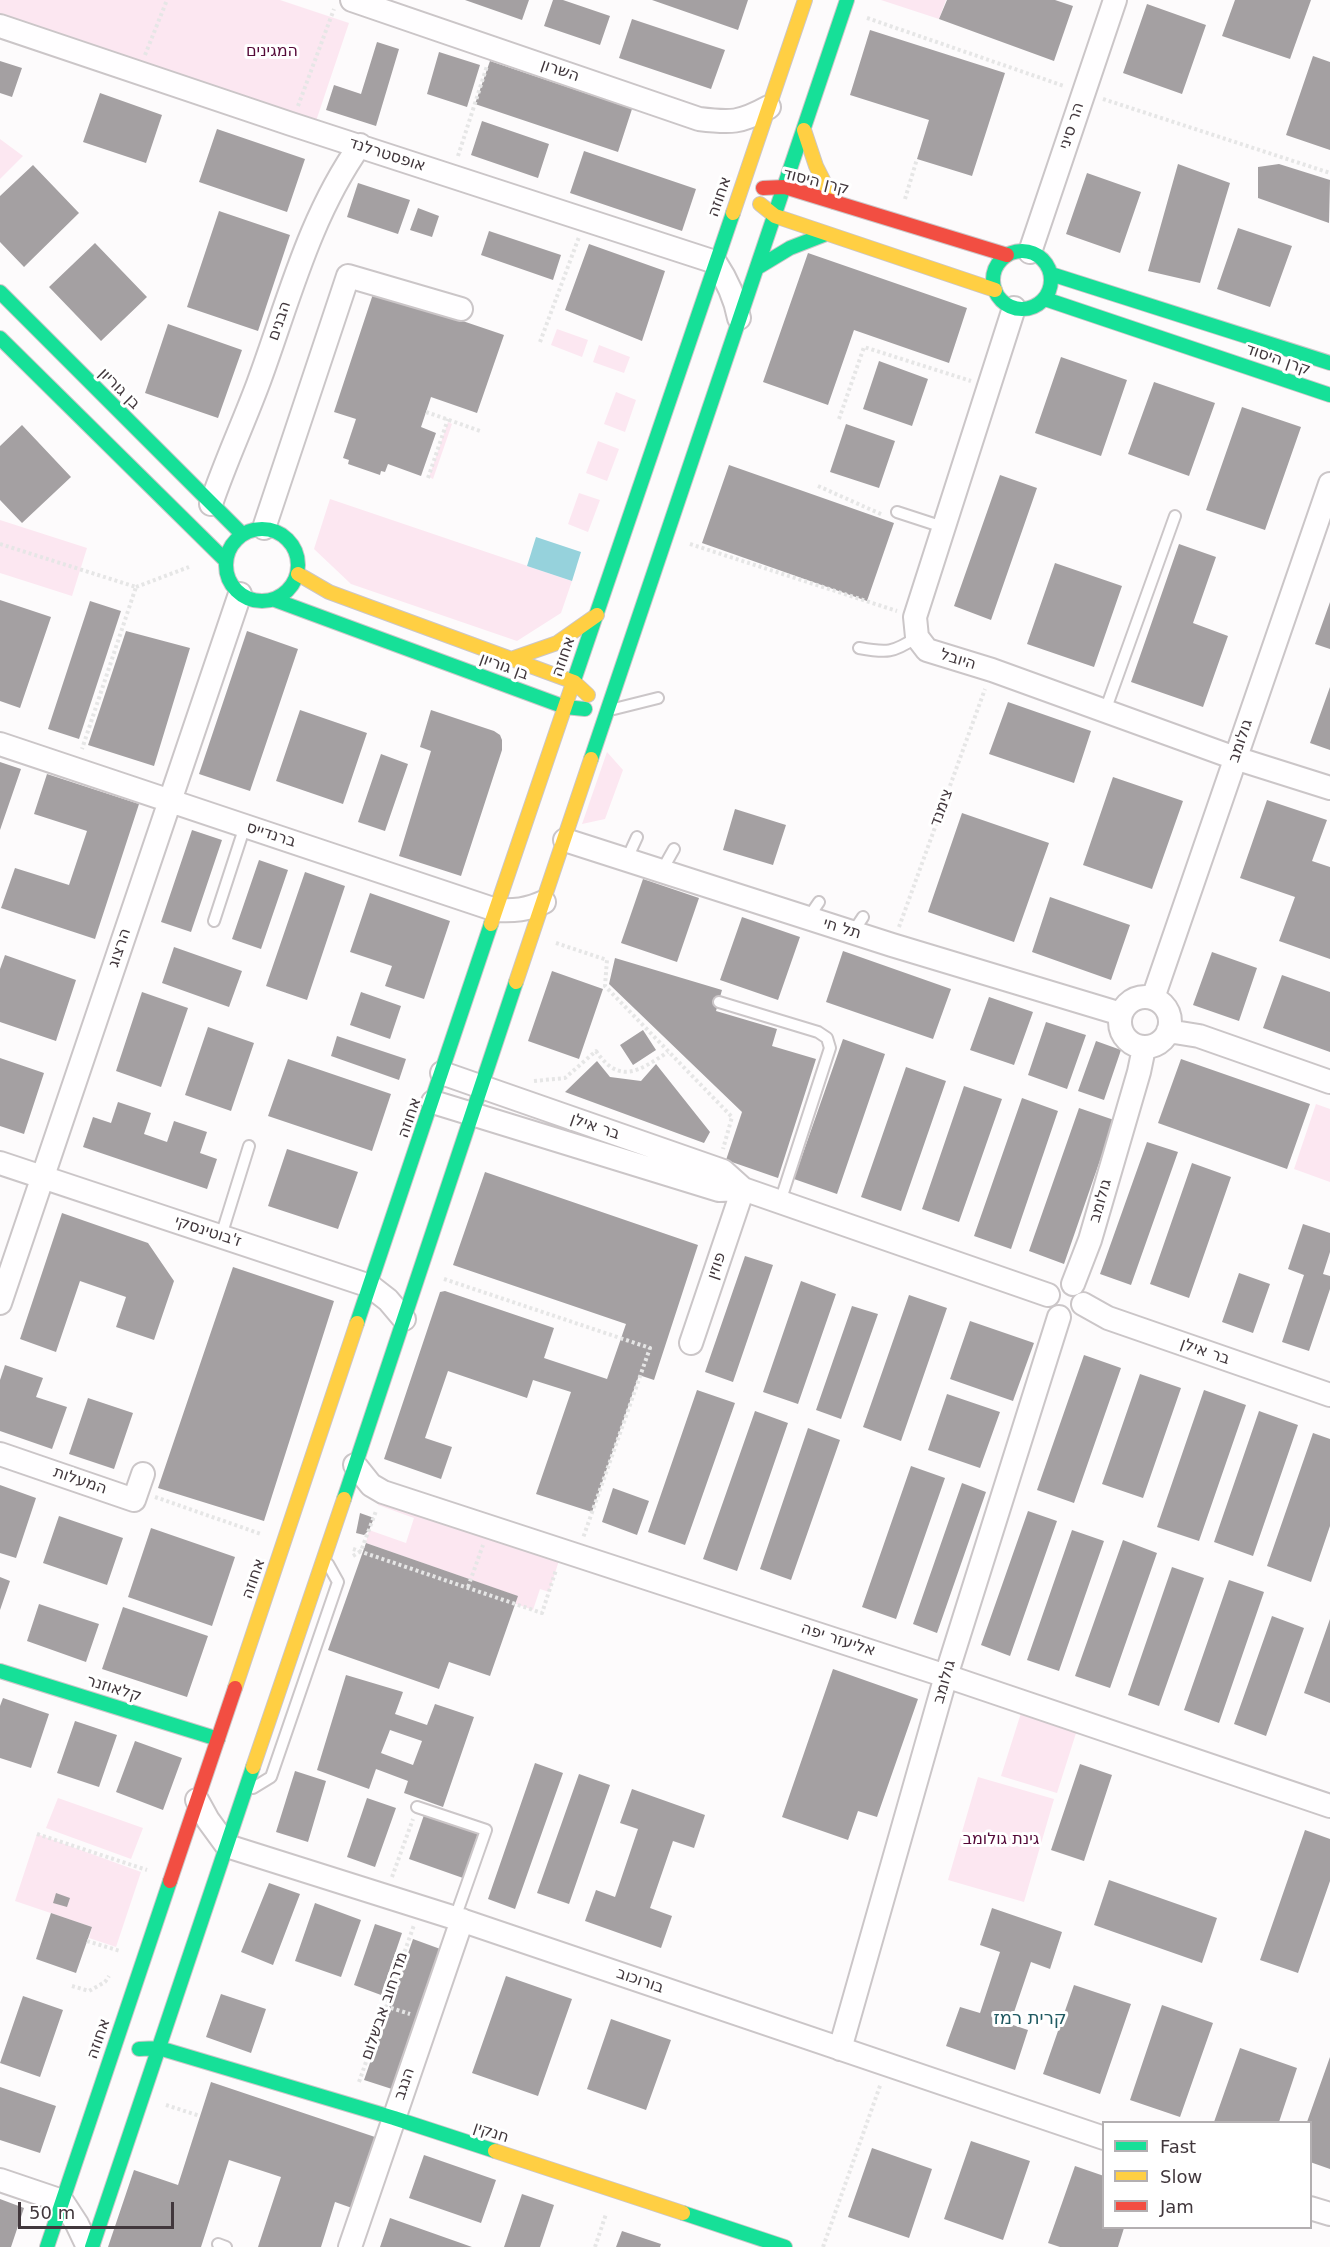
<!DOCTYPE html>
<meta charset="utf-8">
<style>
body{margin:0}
#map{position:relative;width:1330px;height:2247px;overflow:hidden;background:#fdfbfc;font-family:"DejaVu Sans",sans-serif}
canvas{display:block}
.legend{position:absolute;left:1102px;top:2121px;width:210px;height:108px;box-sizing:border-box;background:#fff;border:2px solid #b3afb1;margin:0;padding:8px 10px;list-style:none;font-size:18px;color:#41373c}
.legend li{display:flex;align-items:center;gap:12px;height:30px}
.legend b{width:30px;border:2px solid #b3afb1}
.scale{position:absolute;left:18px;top:2202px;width:156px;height:27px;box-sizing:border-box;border:3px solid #41373c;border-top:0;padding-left:8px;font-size:18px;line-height:21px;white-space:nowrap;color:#41373c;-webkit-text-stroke:4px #fff;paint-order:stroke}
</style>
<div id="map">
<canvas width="1330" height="2247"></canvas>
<ul class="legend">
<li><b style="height:8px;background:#16e098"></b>Fast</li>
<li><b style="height:8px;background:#ffcf43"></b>Slow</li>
<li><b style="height:8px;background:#f24e42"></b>Jam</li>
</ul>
<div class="scale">50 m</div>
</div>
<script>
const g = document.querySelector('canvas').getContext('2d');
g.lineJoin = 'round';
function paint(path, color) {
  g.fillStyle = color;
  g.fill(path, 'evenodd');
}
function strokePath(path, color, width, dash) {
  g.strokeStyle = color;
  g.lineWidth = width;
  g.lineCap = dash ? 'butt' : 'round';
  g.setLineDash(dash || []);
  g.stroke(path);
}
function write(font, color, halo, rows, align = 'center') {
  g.font = font + ' "DejaVu Sans",Heebo,sans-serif';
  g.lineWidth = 6;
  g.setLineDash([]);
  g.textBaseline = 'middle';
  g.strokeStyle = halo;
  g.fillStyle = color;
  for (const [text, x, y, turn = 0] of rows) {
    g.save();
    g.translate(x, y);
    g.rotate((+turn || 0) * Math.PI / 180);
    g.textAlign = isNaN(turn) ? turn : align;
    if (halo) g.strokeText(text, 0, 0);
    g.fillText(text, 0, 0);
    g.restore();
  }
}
const green = new Path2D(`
 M0,0h280l69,23 -33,98 -316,-107z
 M881,0h65l-7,19z
 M0,139l23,17 -23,23z
 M557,329l31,11 -6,17 -31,-12z
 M599,345l31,12 -6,16 -31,-11z
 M616,392l20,8 -11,32 -21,-8z
 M448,422l4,2 -19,55 -4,-2z
 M598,441l21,8 -12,32 -21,-8z
 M579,493l21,7 -12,32 -20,-8z
 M330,499l242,82 -11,32 -44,28 -166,-57 -37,-35z
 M0,520l87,28 -15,48 -72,-23z
 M607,752l16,18 -18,49 -23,5z
 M1316,1104l14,5v73l-36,-13z
 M383,1492l179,59 -13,41 -9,-3 -7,21 -17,-6 1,-8 -151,-53 3,-13 37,13 8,-25 -36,-13z
 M1021,1713l56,17 -20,63 -56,-17z
 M978,1777l76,22 -30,103 -76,-22z
 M58,1798l85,30 -12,31 -85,-31z
 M37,1834l104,38 -25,75 -27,-9 3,-11 -77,-26z`);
const water = new Path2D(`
 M536,537l45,15 -9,29 -45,-15z`);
const building = new Path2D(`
 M465,0h64l-7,20z
 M553,0h10l47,16 -10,29 -56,-19z
 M652,0h96l-10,30z
 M947,0h108l18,6 -19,55 -115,-42z
 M1235,0h76l-21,59 -68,-23z
 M1147,4l59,21 -24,69 -59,-21z
 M632,19l93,31 -14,39 -92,-31z
 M870,30l135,43 -33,103 -55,-17 12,-39 -79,-25z
 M377,42l22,7 -23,77 -50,-16 8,-25 27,9z
 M439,52l41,13 -13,42 -40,-13z
 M1313,56l17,6v88l-44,-15z
 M0,61l22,7 -10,29 -12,-4z
 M490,61l142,48 -14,43 -143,-48z
 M100,93l62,22 -16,48 -63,-21z
 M482,121l67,23 -11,34 -67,-23z
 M217,129l88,30 -18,53 -88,-30z
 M584,151l112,38 -14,42 -112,-38z
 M1178,164l52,19 -30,100 -52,-12z
 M1279,164l51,16 -1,43 -71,-25v-31z
 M33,165l46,48 -55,54 -24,-25v-46z
 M1087,173l54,19 -21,61 -54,-19z
 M358,183l52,17 -12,34 -51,-17z
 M418,208l21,8 -7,21 -22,-7z
 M219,211l71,24 -32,96 -71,-24z
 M1238,228l54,18 -22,61 -53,-18z
 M489,231l72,24 -8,25 -72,-25z
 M95,243l52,54 -46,44 -52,-54z
 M589,244l76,27 -23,70 -77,-31z
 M808,253l159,55 -18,55 -95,-33 -26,75 -65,-23z
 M374,291l130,44 -27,78 -46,-16 -10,30 15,6 -15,43 -33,-12 -3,8 -4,-1 -1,4 -32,-11 1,-4 -6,-2 13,-39 -22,-7z
 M168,324l74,26 -24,68 -73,-25z
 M1061,357l66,23 -26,76 -66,-23z
 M879,361l49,18 -16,47 -49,-17z
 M1154,382l61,21 -26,73 -61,-22z
 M1242,407l59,20 -36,103 -59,-20z
 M846,424l49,17 -16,47 -49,-16z
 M22,425l49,52 -49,46 -22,-23v-54z
 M729,465l165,58 -27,78 -165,-58z
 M1000,475l37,13 -46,132 -37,-14z
 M1179,544l37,13 -23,66 35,13 -25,71 -72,-25z
 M1055,563l67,23 -28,81 -67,-23z
 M0,600l51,17 -31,91 -20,-7z
 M90,601l31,10 -42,128 -31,-10z
 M1330,602v47l-15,-5z
 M126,631l64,17 -36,118 -66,-21z
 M247,631l51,18 -48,142 -51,-17z
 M1330,687v63l-20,-7z
 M1008,702l83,29 -17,52 -85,-29z
 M300,710l67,23 -24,71 -67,-23z
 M431,710l63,21 6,4 2,5v10l-41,126 -62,-20 32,-105 -11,-4z
 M381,754l27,10 -23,67 -27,-9z
 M0,762l21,7 -21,61z
 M47,774l92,30 -44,135 -94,-31 14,-40 54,17 18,-54 -53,-17z
 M1113,777l70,24 -31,88 -69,-24z
 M1267,800l60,20 -15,41 18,6v92l-51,-18 16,-44 -55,-19z
 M735,809l51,16 -13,40 -50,-15z
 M962,813l87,30 -35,99 -86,-30z
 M192,830l30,10 -31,92 -30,-10z
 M259,860l29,10 -27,79 -29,-10z
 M305,872l40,14 -38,114 -41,-14z
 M643,879l56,19 -22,64 -56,-19z
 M370,893l80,28 -26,78 -39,-13 7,-20 -42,-14z
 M1050,897l80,28 -19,55 -79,-28z
 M742,917l58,20 -22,63 -58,-20z
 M174,947l68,24 -13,36 -67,-24z
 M843,951l108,38 -18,50 -107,-37z
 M1212,952l45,16 -18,53 -46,-16z
 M5,955l71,25 -20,61 -56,-19v-53z
 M615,958l107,32 -6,21 61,18 -5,17 44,13 -38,119 -52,-18 16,-48 -133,-128z
 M552,971l51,18 -24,70 -51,-18z
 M1282,975l48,17v60l-67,-24z
 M142,992l46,16 -27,79 -45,-16z
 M361,992l40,14 -11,33 -40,-14z
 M989,997l44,15 -19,53 -44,-15z
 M1046,1022l40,13 -19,54 -39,-14z
 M208,1027l46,16 -23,68 -46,-16z
 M643,1030l13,20 -23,15 -13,-20z
 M337,1036l69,23 -7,21 -68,-24z
 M843,1039l42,15 -48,140 -43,-15z
 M1096,1041l25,9 -17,50 -26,-9z
 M0,1058l44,15 -20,61 -24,-8z
 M288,1059l103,35 -19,57 -104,-35z
 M1181,1059l129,45 -23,65 -129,-46z
 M597,1061l13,16 31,4 15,-17 54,68 -6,11 -139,-51z
 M906,1067l40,14 -45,130 -40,-14z
 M964,1086l38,13 -43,123 -37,-13z
 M1022,1098l36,13 -47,138 -37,-13z
 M118,1102l33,11 -7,21 23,8 7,-21 33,11 -7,21 17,6 -10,30 -124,-42 10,-30 18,6z
 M1079,1108l35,12 -50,144 -35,-13z
 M1147,1142l31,10 -47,133 -31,-11z
 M287,1149l71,23 -20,57 -70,-23z
 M1192,1163l39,14 -42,121 -39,-14z
 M485,1172l213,73 -44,135 -15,-5 -47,137 -56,-18 35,-102 -38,-12 -6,18 -79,-27 -23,67 27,9 -11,32 -57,-20 56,-167 5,-1 109,37 -10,30 63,21 19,-55 -173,-59z
 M62,1213l86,30 26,38 -20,59 -38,-13 10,-30 -46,-16 -24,71 -36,-13z
 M1303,1224l27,9v19l-7,22 7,2v13l-21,62 -27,-9 22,-67 -16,-6z
 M745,1256l28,9 -40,117 -28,-10z
 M233,1267l101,34 -70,220 -106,-33z
 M1239,1273l31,11 -17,49 -31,-11z
 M801,1281l35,13 -38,110 -35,-12z
 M909,1295l38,13 -46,133 -38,-14z
 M852,1306l26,8 -37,105 -25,-9z
 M970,1321l64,22 -21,58 -63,-22z
 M1084,1355l37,13 -47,135 -37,-13z
 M5,1365l38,13 -7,19 31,10 -15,42 -52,-18v-51z
 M1140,1374l41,14 -38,110 -41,-14z
 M697,1390l38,13 -50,142 -37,-13z
 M1204,1390l42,15 -47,136 -42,-14z
 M947,1394l53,18 -20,56 -52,-18z
 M88,1398l45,15 -19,56 -45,-15z
 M755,1411l33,12 -51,148 -34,-12z
 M1259,1411l39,14 -45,131 -39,-14z
 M808,1428l32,12 -49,140 -31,-11z
 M1313,1433l17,6v87l-19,56 -44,-16z
 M911,1466l34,12 -49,141 -34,-12z
 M962,1483l24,9 -49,141 -24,-9z
 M0,1485l36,13 -20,60 -16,-5z
 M613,1488l36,13 -12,34 -35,-13z
 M1028,1511l29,10 -47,135 -29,-11z
 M360,1513l14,5 -5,12 -5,5 -8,-2z
 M59,1516l64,22 -16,47 -64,-22z
 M151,1528l84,29 -23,69 -84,-29z
 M1072,1530l32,11 -45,130 -32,-11z
 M1123,1540l34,13 -47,135 -35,-12z
 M366,1543l152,53 -28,80 -41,-14 -10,27 -111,-39z
 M1172,1567l32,11 -45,128 -31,-11z
 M0,1577l10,4 -10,29z
 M1229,1580l35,12 -45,131 -35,-13z
 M39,1604l60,20 -13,38 -59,-21z
 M123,1607l85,29 -21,61 -85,-28z
 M1272,1616l32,12 -38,108 -32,-12z
 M1330,1619v84l-26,-10z
 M833,1669l85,30 -41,118 -19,-6 -10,29 -66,-23z
 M346,1675l57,17 -8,22 32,11 8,-21 39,13 -31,90 -39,-14 4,-12 -32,-12 -7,20 -52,-19zM390,1730l32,11 -9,24 -32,-12z
 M3,1698l46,16 -18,54 -31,-10v-52z
 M75,1721l42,14 -18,52 -42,-14z
 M135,1741l47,17 -19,52 -47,-18z
 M535,1763l28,10 -48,136 -27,-10z
 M1080,1764l32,11 -28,86 -33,-11z
 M295,1771l31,10 -18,61 -32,-10z
 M579,1774l31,11 -41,119 -32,-11z
 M632,1789l73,26 -11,33 -21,-7 -23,67 22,8 -11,32 -76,-27 11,-31 19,7 23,-68 -18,-6z
 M367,1798l29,10 -21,59 -28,-10z
 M424,1815l54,18 -15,45 -54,-19z
 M1305,1830l25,9v42l-32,92 -38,-13z
 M1109,1880l108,38 -15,45 -108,-38z
 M269,1883l31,11 -27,71 -32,-13z
 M56,1893l14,5 -3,9 -14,-4z
 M315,1903l46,17 -20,57 -46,-16z
 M992,1908l70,24 -12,37 -19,-7 -21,62 18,6 -13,40 -69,-24 14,-39 20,6 20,-61 -20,-7z
 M51,1913l41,14 -16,46 -40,-14z
 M375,1924l27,9 -21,62 -27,-10z
 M413,1939l30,11 -48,140 -31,-10z
 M506,1976l66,23 -34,97 -66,-23z
 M1074,1985l57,19 -31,90 -57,-20z
 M221,1994l45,15 -15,44 -45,-16z
 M23,1996l40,14 -23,67 -40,-14z
 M1162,2005l51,18 -33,94 -50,-17z
 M611,2019l60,21 -25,70 -59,-21z
 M1240,2048l57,20 -18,54h-65z
 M1330,2057v112l-20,-7v-40h-3z
 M211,2082l164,55 -23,71 -17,-6 -14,45h-63l23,-70 -52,-17 -28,87h-93l26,-77 44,15z
 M0,2087l56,19 -16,47 -40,-13z
 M971,2141l59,20 -27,79 -59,-21z
 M872,2148l60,21 -23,69 -61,-21z
 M424,2155l72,25 -15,43 -72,-25z
 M1075,2166l29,10v52h20l-6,19h-58l-12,-4z
 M522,2194l32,11 -14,42h-36z
 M0,2199l24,9 -13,39h-11z
 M390,2218l82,29h-92z
 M622,2231l39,13 -1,3h-44z`);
const path = new Path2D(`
 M867,18l197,68
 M145,55l22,-55
 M1103,99l227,74
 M298,106l36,-97
 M458,156l29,-90
 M905,199l12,-40
 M540,342l39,-105
 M426,412l54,19
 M839,419l25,-72 107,34
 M428,478l20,-59
 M818,486l65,29
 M0,544l136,43 -54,162
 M690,544l207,67
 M136,587l53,-20
 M899,927l86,-238
 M556,943l51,17 -2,26 127,131 -9,32
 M534,1081l31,-3 31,-27c24,35 44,19 72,1
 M444,1279l206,69 -67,190
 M155,1497l106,37
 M353,1549l189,64 14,-43
 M353,1556l8,-5 15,-40
 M468,1587l15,-42
 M37,1834l110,36
 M392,1877l21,-58
 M87,1941l33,10
 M72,1986l17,5 16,-9 4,-6
 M385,2006l25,8
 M359,2082l55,-157
 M166,2105l34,11
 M595,2247l11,-33
 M823,2247l58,-164`);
const lane = new Path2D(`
 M897,512l46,15
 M859,648c28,5 34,5 58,-11
 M614,709l44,-11
 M1105,711l70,-195
 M626,861l11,-24
 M661,872l13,-23
 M808,918l11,-16
 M214,921l31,-95
 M853,932l10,-15
 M719,1002l99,30 9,6 3,10 -50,154
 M221,1236l28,-90
 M253,1788l18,-11 67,-195 -10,-18
 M417,1807l69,23 -31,88
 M218,2244l8,3`);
const street = new Path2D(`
 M352,0l347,119c32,4 41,4 70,-12
 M0,26l291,98 424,138c12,18 20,35 24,56
 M1030,252l85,-252
 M1014,308l-99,309 2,20 10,13 65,20 243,88 95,30
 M211,504c14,-41 32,-80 47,-120 30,-81 51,-167 102,-239
 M264,528l84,-252 113,33
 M0,744l496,166c18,1 31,0 48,-8
 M565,840l327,105 229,69
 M1120 1022a25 25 0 1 1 50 0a25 25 0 1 1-50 0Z
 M1153,998l177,-514
 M1168,1031l31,5 131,46
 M442,1073l281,98 20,18
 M433,1102l286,88 24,-1 305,106
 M0,1163l370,123 18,14 16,19
 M1073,1284l17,-44 49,-168 5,-24
 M0,1303l240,-709
 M1083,1304l25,14 222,77
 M691,1343l52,-154
 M0,1454l134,46 9,-26
 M355,1465l16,20 12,7 563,184 384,130
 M197,1800l11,20 19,26 228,72 649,220
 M840,2049l106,-373 113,-359
 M0,2180l62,21 15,23 11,23
 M1310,2208l20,6
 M350,2247l112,-327`);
const fast = new Path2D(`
 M993 280a29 29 0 1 1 58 0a29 29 0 1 1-58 0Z
 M757,268l33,-20 36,-14
 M1051,274l279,89
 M0,292l242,242
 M1045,299l285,96
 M0,338l226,223
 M226 565a36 36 0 1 1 72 0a36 36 0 1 1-72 0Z
 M275,600l290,107 20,2
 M572,686l161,-473
 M591,759l256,-759
 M357,1323l134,-399
 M344,1499l172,-517
 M0,1671l218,68
 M139,2049l20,-1 235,70 101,33
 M683,2213l102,34
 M47,2247l123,-366
 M92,2247l161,-480`);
const slow = new Path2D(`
 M804,130l12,36 18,36
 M760,204l15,12 220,74
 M733,213l72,-213
 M298,574l31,18 245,90 14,13
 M511,659l46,-16 40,-28
 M491,924l81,-238
 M516,982l75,-223
 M235,1688l122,-365
 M253,1767l91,-268
 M495,2151l188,62`);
const jam = new Path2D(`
 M763,188l22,-1 222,68
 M170,1881l65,-193`);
const parkNames = [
 ["המגינים",272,52],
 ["גינת גולומב",1001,1840]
];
const streetNames = [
 ["השרון",560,71,19],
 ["הר סיני",1072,126,-72],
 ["אופסטרלנד",387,155,18],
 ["קרן היסוד",816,182,14],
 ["אחוזה",720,197,-71],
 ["הבנים",280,321,-71],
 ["קרן היסוד",1278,360,19],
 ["בן גוריון",119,389,45],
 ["אחוזה",564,657,-71],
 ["היובל",958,660,17],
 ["בן גוריון",504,667,20],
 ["גולומב",1241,741,-71],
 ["צימנד",942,808,-70],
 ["ברנדייס",271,835,18],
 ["תל חי",842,929,17],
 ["הרצוג",120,948,-71],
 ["אחוזה",410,1118,-71],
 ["בר אילן",595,1127,19],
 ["גולומב",1101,1201,-74],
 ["ז'בוטינסקי",208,1232,18],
 ["פוזין",717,1266,-71],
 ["בר אילן",1205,1352,19],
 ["המעלות",80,1481,19],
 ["אחוזה",254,1579,-71],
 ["אליעזר יפה",838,1640,18],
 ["גולומב",945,1682,-74],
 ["קלאוזנר",114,1689,17],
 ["בורוכוב",640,1981,19],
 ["מדרחוב אבשלום",385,2006,-71],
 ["אחוזה",99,2039,-71],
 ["הנגב",405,2084,-71],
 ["חנקין",491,2133,18]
];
const neighbourhoodNames = [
 ["קרית רמז",1030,2019]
];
paint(green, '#fce7f1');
paint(water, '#96d2dc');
paint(building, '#a4a0a2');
strokePath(lane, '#cbc6c8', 14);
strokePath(street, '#cbc6c8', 26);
strokePath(fast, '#cbc6c8', 16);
strokePath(slow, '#cbc6c8', 16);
strokePath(jam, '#cbc6c8', 16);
strokePath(path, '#e6e6e6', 4, [3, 3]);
strokePath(lane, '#fffeff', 10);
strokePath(street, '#fffeff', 22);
strokePath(fast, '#16e098', 14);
strokePath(slow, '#ffcf43', 14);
strokePath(jam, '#f24e42', 14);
write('16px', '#540938', '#fff', parkNames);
write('16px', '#41373c', '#fff', streetNames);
write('18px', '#1f5961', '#fff', neighbourhoodNames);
</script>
